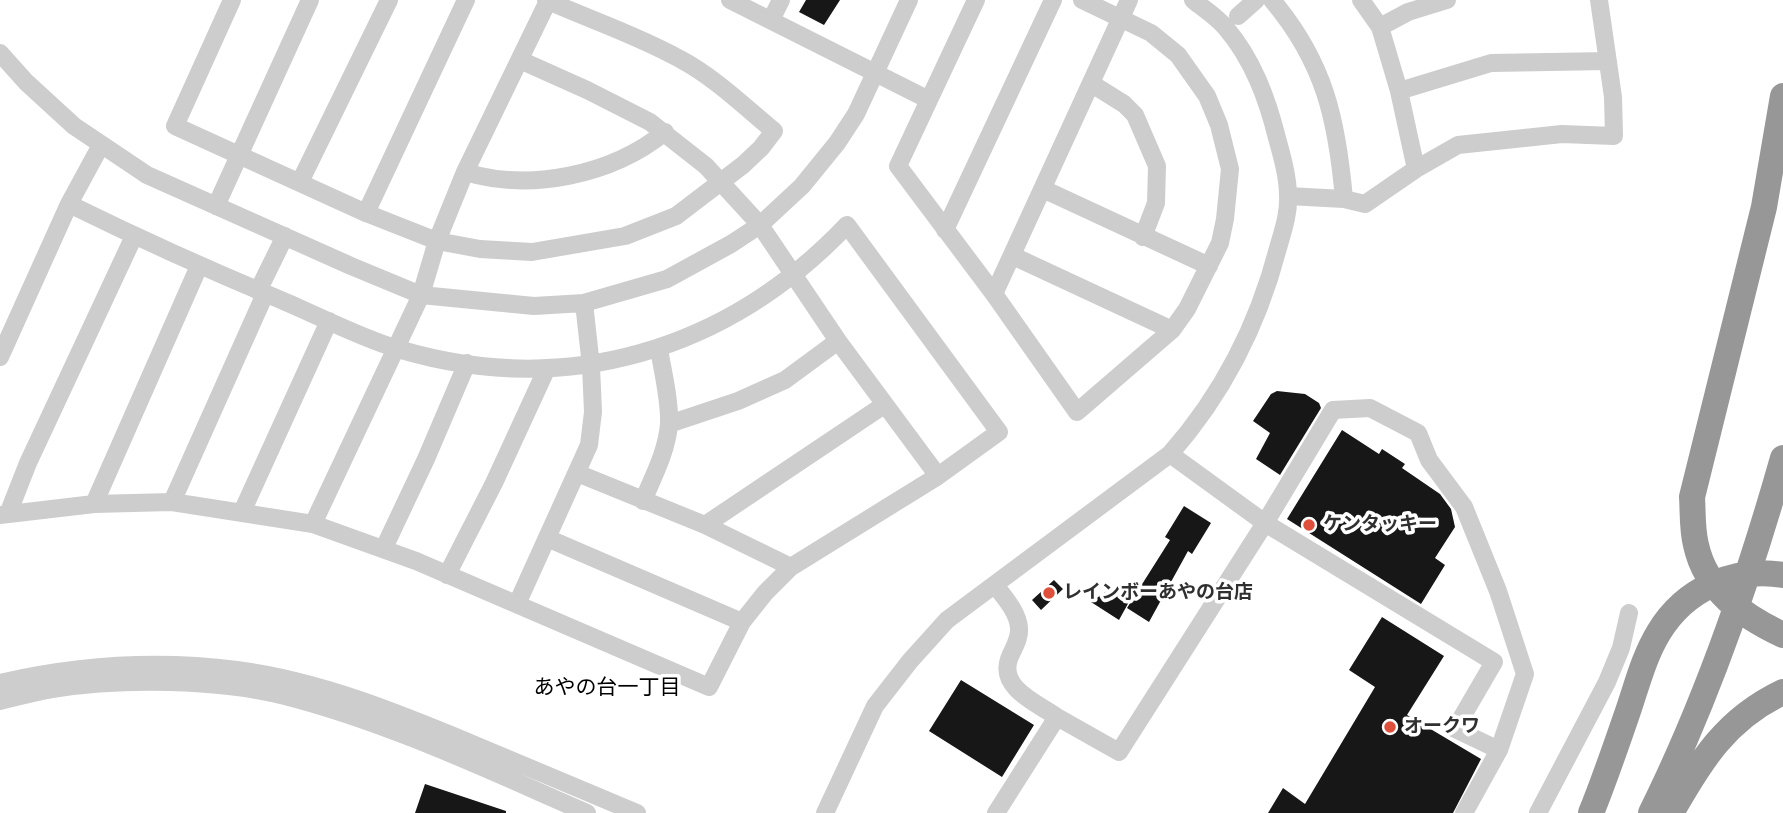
<!DOCTYPE html>
<meta charset="utf-8">
<style>
body{margin:0}
canvas{display:block;background:#fff}
</style>
<canvas width="1783" height="813"></canvas>
<script>
const g = document.querySelector('canvas').getContext('2d');
g.lineJoin = 'round';
function paint(path, color) {
  g.fillStyle = color;
  g.fill(path, 'evenodd');
}
function strokePath(path, color, width, dash) {
  g.strokeStyle = color;
  g.lineWidth = width;
  g.lineCap = dash ? 'butt' : 'round';
  g.setLineDash(dash || []);
  g.stroke(path);
}
function write(font, color, halo, rows, align = 'center') {
  g.font = font + ' "Archivo Narrow","Noto Sans JP",sans-serif';
  g.lineWidth = 7;
  g.setLineDash([]);
  g.textBaseline = 'middle';
  g.strokeStyle = halo;
  g.fillStyle = color;
  for (const [text, x, y, turn = 0] of rows) {
    g.save();
    g.translate(x, y);
    g.rotate((+turn || 0) * Math.PI / 180);
    g.textAlign = isNaN(turn) ? turn : align;
    if (halo) g.strokeText(text, 0, 0);
    g.fillText(text, 0, 0);
    g.restore();
  }
}
const building = new Path2D(`
 M806,0h34l-16,25 -25,-13z
 M1277,391l28,3 14,9 2,5 -41,67 -24,-16 14,-26 -17,-12 18,-27z
 M1342,430l37,24 3,-5 23,15 -3,4 38,26 11,15 4,18 -20,31 10,7 -24,39 -134,-85z
 M1184,506l27,17 -19,31 -4,-3 -39,71 -22,-14 43,-68 -5,-3z
 M1054,580l9,9 -22,21 -9,-10z
 M1111,588l19,12 -11,20 -28,-18z
 M1382,617l62,39 -37,59 74,44 -28,54h-185l15,-25 22,16 70,-117 -26,-17z
 M961,680l73,45 -32,52 -73,-46z
 M425,784l81,27v2h-91z`);
const minor = new Path2D(`
 M232,0l-57,126 191,87 71,28 43,8 52,3 93,-16 51,-20 67,-51 18,-17 13,-17c-30,-25 -60,-54 -94,-72 -43,-24 -89,-39 -134,-59
 M730,0l199,100
 M976,0l-78,166 96,128 83,118 95,-82 15,-21 33,-66 5,-24 5,-50 -11,-44 -12,-29 -29,-41 -27,-22 -69,-33
 M1272,0c53,63 65,120 72,199
 M1361,0l19,27 19,64 17,78
 M1238,16l18,-16
 M771,20l10,-20
 M1380,27l28,-15 39,-12
 M0,53l26,29 48,44 73,49 204,91 70,29 113,11 50,-3 83,-24 64,-35 29,-19 42,-39 35,-43 19,-29 53,-114
 M520,60l67,30 63,32 56,44 54,59 78,116 100,135
 M1092,84l32,20 11,11 22,51 -1,37 -13,34
 M1399,91l92,-28 117,-2
 M465,172c65,20 147,3 200,-40
 M300,182l89,-182
 M1043,189l166,77
 M1288,196l56,3 21,5 51,-35 42,-24 104,-11 52,2 -1,-39 -14,-97
 M216,206l94,-206
 M366,213l100,-213
 M945,230l108,-230
 M1013,256l159,74
 M258,291l27,-55
 M994,294l135,-294
 M0,357l69,-153 32,-59
 M669,424l69,-23 47,-21 53,-39
 M1170,454l95,69 229,139 -39,67 44,21
 M577,473l128,52 86,42
 M643,501c10,-24 24,-50 26,-77 1,-24 -6,-51 -10,-75
 M172,502l93,-208
 M94,504l105,-238
 M242,512l87,-191
 M8,514l20,-51 106,-227
 M0,515l94,-11 78,-2 141,22 103,37 293,126 33,-65 23,-29 26,-26 147,-91 61,-44 -152,-207c-120,126 -281,174 -449,124 -40,-12 -79,-33 -117,-49 -72,-30 -143,-62 -212,-96
 M313,524l108,-229 16,-54 28,-69 83,-171
 M705,525l179,-120
 M547,538l195,84
 M384,548l42,-89 41,-96
 M447,575l47,-92 53,-115
 M995,585c9,12 23,27 24,43 1,12 -6,20 -10,31 -10,29 28,44 48,58l-61,96
 M517,604l72,-159 4,-33 -2,-46 -7,-63
 M0,683c78,-18 158,-23 237,-13 83,11 161,43 238,75 54,23 108,45 162,68
 M0,701c17,-4 34,-9 52,-12 69,-11 165,-10 233,7 105,27 203,74 302,117
 M1057,717l62,35 146,-229 68,-113 37,-2 48,25 11,27 35,47 34,84 27,83 -26,76 -35,63
 M825,813l50,-107 35,-45 37,-41 223,-166c52,-59 88,-129 108,-206 5,-17 11,-35 10,-52 0,-19 -6,-40 -11,-58 -10,-40 -24,-78 -51,-110 -9,-11 -22,-19 -33,-28
 M1538,813l69,-131 14,-34 8,-35`);
const highway = new Path2D(`
 M1783,96l-19,111 -72,290c1,15 0,33 4,48 10,46 47,71 87,90
 M1591,813c13,-32 24,-64 35,-96 10,-28 17,-59 33,-85 26,-43 75,-65 124,-57
 M1651,813c55,-111 98,-235 132,-355
 M1671,813c30,-53 55,-94 112,-121`);
const markers = [
 [1309,525,7,"#de503b"],
 [1049,593,7,"#de503b"],
 [1390,727,7,"#de503b"]
];
const poiNames = [
 ["ケンタッキー",1323,525],
 ["レインボーあやの台店",1063,593],
 ["オークワ",1404,727]
];
const neighbourhoodNames = [
 ["あやの台一丁目",607,688]
];
paint(building, '#171717');
strokePath(minor, '#cdcdcd', 18);
strokePath(highway, '#979797', 26);
for (const [x, y, r, color] of markers) {
  const dot = new Path2D();
  dot.arc(x, y, r, 0, 2 * Math.PI);
  g.fillStyle = color;
  g.fill(dot);
  strokePath(dot, '#fff', 2.5);
}
write('bold 19px', '#303030', '#fff', poiNames, 'left');
write('21px', '#000', '#fff', neighbourhoodNames);
</script>
